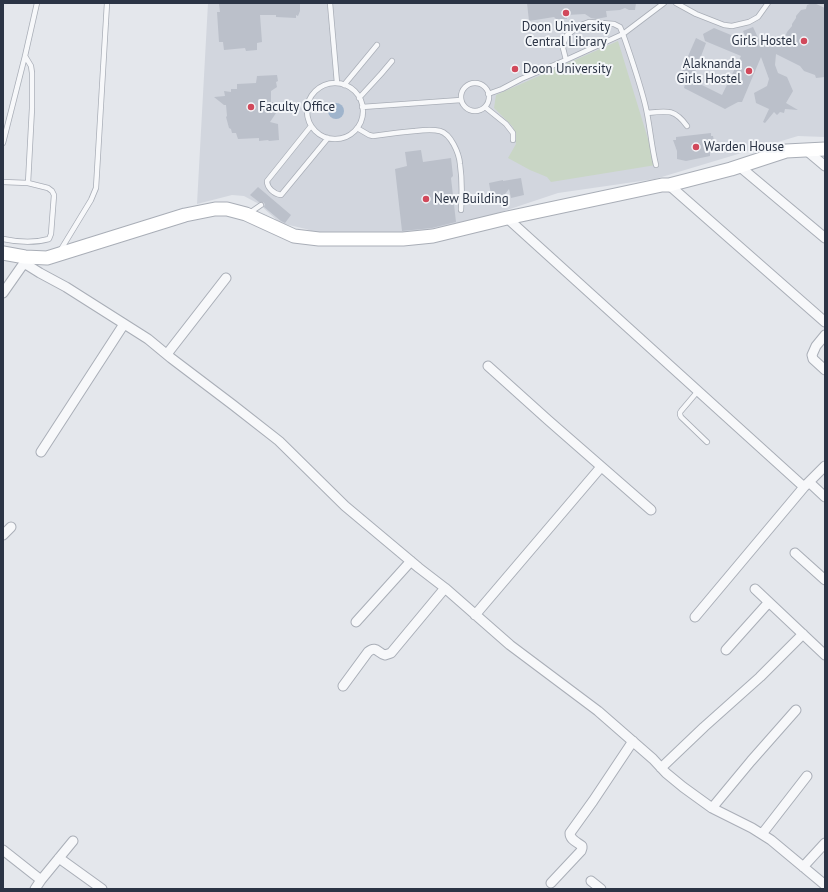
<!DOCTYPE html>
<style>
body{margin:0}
#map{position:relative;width:828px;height:892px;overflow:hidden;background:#e4e7ec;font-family:"PT Sans",sans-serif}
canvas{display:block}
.frame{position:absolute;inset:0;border:4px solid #2b3445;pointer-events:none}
</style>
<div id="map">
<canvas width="828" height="892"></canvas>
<div class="frame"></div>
</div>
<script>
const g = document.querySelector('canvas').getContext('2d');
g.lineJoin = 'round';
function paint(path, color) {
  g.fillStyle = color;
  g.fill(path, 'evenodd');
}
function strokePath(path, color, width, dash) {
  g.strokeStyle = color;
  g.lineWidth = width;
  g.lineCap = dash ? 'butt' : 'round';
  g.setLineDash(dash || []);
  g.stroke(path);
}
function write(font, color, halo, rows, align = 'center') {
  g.font = font + ' "PT Sans",sans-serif';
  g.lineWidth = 4;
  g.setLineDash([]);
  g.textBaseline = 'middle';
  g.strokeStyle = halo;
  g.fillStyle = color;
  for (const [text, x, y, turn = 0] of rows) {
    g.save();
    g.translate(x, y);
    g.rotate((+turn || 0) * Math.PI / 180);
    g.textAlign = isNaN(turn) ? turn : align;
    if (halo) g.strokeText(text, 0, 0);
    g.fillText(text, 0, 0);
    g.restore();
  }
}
const built = new Path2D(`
 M208,3h617v134l-27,-1 -143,43 -97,14 -78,26 -71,14 -90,1 -13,-5 -26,-6 -21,-19 -15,-8 -12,-1 -35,9z`);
const green = new Path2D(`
 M618,41l38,124 -105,17 -4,-5 -17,-7 -22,-12 8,-14 -3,-17 -19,-19 2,-13z`);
const water = new Path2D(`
 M328 111a8 8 0 1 1 16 0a8 8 0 1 1-16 0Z`);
const building = new Path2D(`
 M227,3h73v8l-2,5 -2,-1v3l-20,-1v-2h-16l2,27 -5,1v7l-11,1 -1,-3 -21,2 -1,-8h-4l-2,-30h3l-1,-8z
 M527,3h109l-1,7h-6l-4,-2 -5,2 -14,1 1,6 -11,2 -5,-1 -6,-4 -18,1v4h-11l-2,-2 -25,4z
 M812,3h2l11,5v69l-9,1 -1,-3 -11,-4 -4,-5 -24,-12 -1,11 3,8 9,4 6,14 -7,12 12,7 -13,-1 -1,4 -4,-1 -3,3 -3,-3 -9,11 -2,-1 6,-13 -13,-6 -2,-10 13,-7 2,-7 -8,-22 -19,45h-4l-13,7 -41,-21 1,-4 -3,-2 -2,-4 3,-7 -1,-1 14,-32 10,5 -14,37 30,15 19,-39 -36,-15 -2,-7 11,-6 34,14 -5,-11 10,-4 8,17 9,1 4,-4 8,3 5,-12 5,-6v-2l4,-6v-2l5,-6 5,-1 1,-4z
 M277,75l1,6 -2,1 1,5 -6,4v11h5v11l-6,9 8,2 1,16 -10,1 -1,-1 -9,1v-3l-21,1 -2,-6h-4l-1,-4 -2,-1 -3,-11 1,-1 -1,-11h-2l-10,-8 11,-1 -1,-5 7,1v-3h6v-5l19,-1 1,-7z
 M711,133v3h2l1,5 1,2 1,6 -3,1v3h-3v3l-24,5 -9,-2v-8l-4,-11h3v-3z
 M421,150l2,12 28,-4 2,18 -2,2 5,44 -24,6 -30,3 -7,-62 12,-3 -2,-14z
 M521,178l3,17 -13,3 -2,-9 -7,9 -10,2 -3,-17 14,-3v1z
 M258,187l33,28 -6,8 -4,-2 -17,-14 1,-3 -2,-2h-4l-9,-7z`);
const lane = new Path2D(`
 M330,3l7,80
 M676,3l20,11 28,11 8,1 17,-4 9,-5 10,-14
 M25,56l6,10 1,7v35l-4,75
 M566,60l-3,-12 1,-6 3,-7 14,-10 8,-3 25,2 6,3 3,7c8,23 16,46 22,70 5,20 6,41 11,61
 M461 97a14 14 0 1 1 28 0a14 14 0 1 1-28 0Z
 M307 111a28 28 0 1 1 56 0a28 28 0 1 1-56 0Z
 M344,85l33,-40
 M488,94l14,-5 19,-10 45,-19 57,-26 41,-31
 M359,98l22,-24 11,-13
 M362,107l99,-7
 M485,107l21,17 7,9v7
 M647,113c19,-2 27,-5 40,13
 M311,126l-44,55c0,7 7,13 14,14l47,-57
 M357,128l12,7 4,1c14,-2 28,-4 42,-5 8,-1 17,-2 25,0 11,3 19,22 20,33 2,14 2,31 1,46
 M3,143l22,-87 12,-53
 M3,182l25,1 20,5 4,3 2,4 -3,39 -2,5c-14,4 -32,3 -46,0
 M248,214l13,-9
 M60,251l31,-51 5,-12 11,-185
 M698,391l-17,20c-2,2 -1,4 0,6l26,25`);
const street = new Path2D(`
 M806,150l19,16
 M739,166l86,72
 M669,185l156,137
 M507,218l297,269
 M24,263l16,10 26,14 82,52 23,19 62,47 46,36 66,65 74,62 26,20 65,57 88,66 55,48 13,14 17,14 29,21 40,20 19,12 54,45
 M3,293l21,-30 1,-6
 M825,335l-9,11 -4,9 1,4 12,11
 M167,354l59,-76
 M488,366l60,54 103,90
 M41,452l83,-128
 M809,482l16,15
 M3,535l8,-8
 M795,553l30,27
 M755,589l70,66
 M475,615l126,-148
 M695,617l109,-130 21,-21
 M356,622l55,-61
 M726,650l43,-48
 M343,686l25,-34c8,-7 10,1 17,3l6,-2 54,-65
 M661,768l43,-41 56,-50 43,-43
 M712,808l39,-47 45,-51
 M762,834l45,-58
 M3,850l38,30
 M59,858l43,31
 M803,867l22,-24
 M591,881l10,8
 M551,883l30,-32 1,-3v-2c-5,-4 -12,-6 -12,-13l23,-32 40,-60
 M35,889l6,-9 32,-39`);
const secondary = new Path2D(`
 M3,253l22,4 22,1 138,-43 30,-6h12l19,5 48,22 25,3h84l30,-3 74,-18 155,-33h7l62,-16 55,-18 39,-2`);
const markers = [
 [566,13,4,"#d1495b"],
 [804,41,4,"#d1495b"],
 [515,69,4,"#d1495b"],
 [749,71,4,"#d1495b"],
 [251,107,4,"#d1495b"],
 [696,147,4,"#d1495b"],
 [426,199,4,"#d1495b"]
];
const poiNames = [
 ["Doon University",566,27,"center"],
 ["Central Library",566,42,"center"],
 ["Girls Hostel",796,41,"right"],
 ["Alaknanda",741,64,"right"],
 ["Girls Hostel",741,79,"right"],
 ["Doon University",523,69],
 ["Faculty Office",259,107],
 ["Warden House",704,147],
 ["New Building",434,199]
];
paint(built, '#d2d6de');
paint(green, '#c9d6c5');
paint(water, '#9fb4cc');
paint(building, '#bbc0ca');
strokePath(lane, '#a9aeb7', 6);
strokePath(street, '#a9aeb7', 11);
strokePath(secondary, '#a9aeb7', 15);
strokePath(lane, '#f7f8fa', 4.5);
strokePath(street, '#f7f8fa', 9);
strokePath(secondary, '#fff', 13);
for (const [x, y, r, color] of markers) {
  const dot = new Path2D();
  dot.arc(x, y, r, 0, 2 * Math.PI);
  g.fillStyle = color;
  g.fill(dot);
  strokePath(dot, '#f4f6f9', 1.5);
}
write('13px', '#2b3445', '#f4f6f9', poiNames, 'left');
</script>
